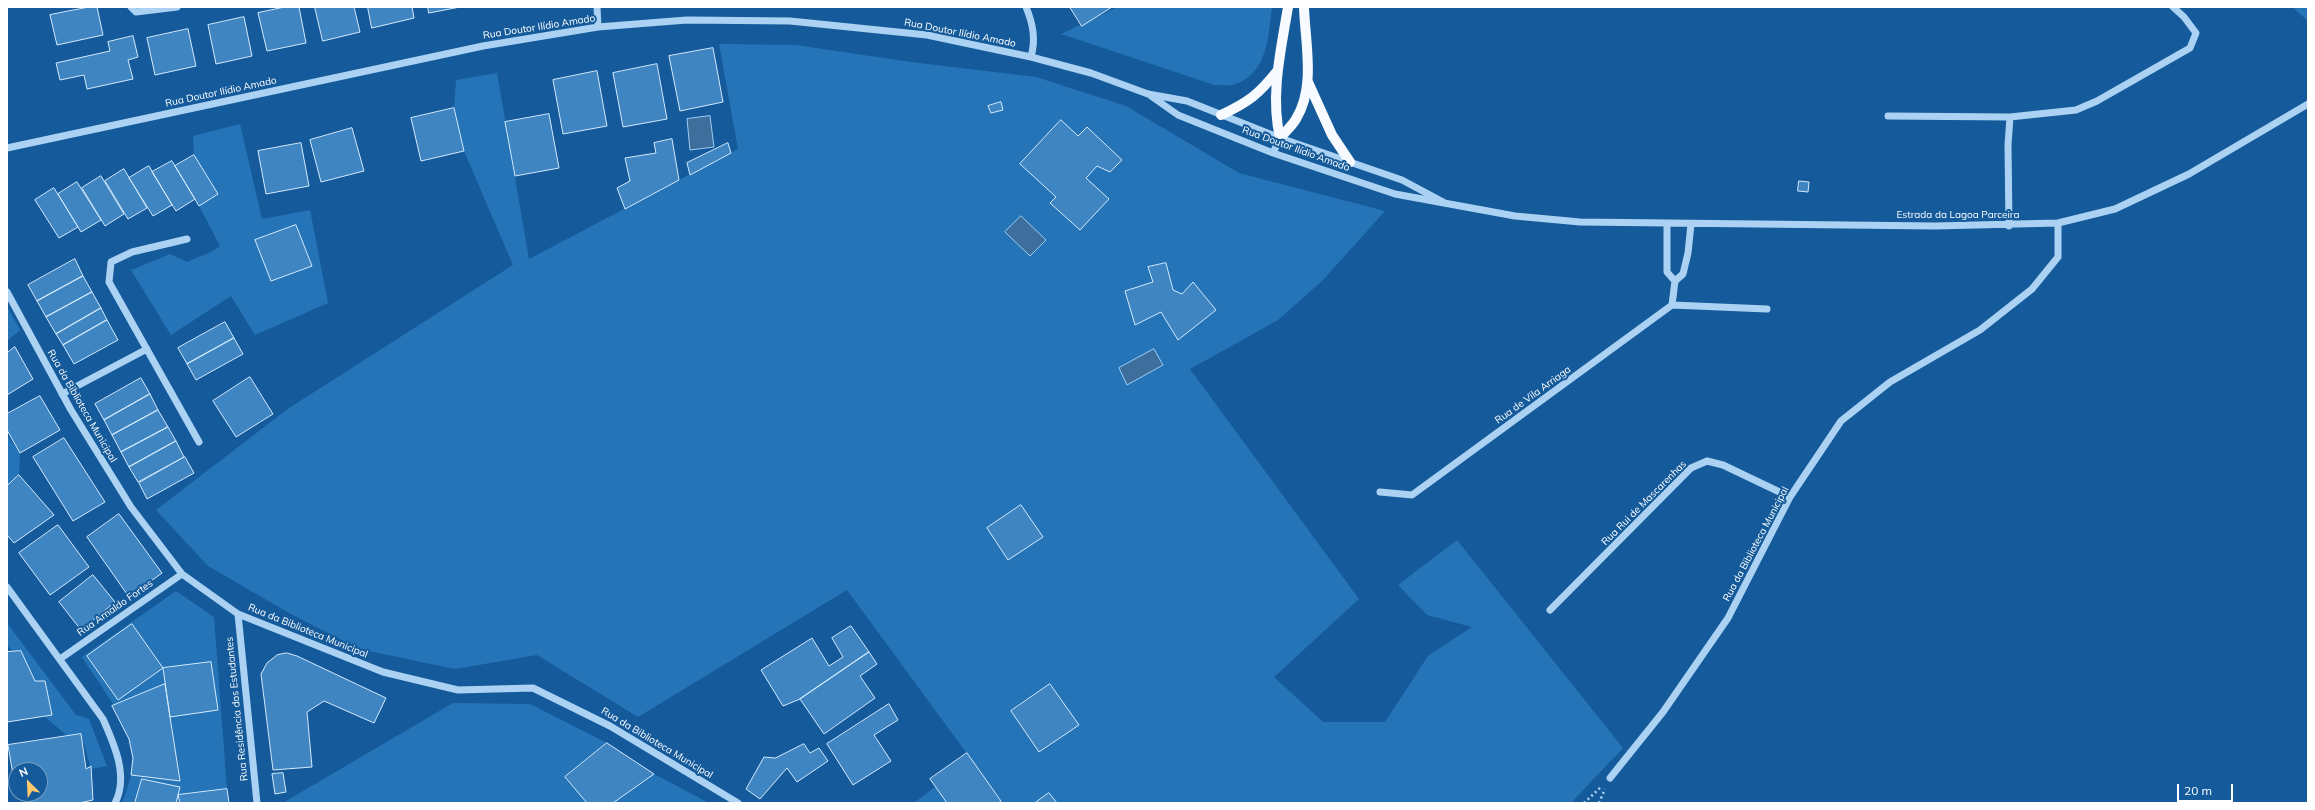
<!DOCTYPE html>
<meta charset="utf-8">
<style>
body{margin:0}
#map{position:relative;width:2315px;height:810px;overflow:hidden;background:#155b9b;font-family:Mulish,sans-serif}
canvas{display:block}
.frame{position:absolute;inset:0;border:8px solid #fff;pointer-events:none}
.north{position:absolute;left:8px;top:762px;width:40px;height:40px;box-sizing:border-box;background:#155b9b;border:1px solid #739dc3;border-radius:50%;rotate:336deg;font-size:11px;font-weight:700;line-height:16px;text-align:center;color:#fff}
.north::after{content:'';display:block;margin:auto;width:14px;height:18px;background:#ffc86d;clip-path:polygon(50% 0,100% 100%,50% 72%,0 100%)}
.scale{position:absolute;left:2177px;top:784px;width:56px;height:18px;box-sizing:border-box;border:2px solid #fff;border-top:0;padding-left:5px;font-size:12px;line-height:14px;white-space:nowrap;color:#fff;-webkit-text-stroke:3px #155b9b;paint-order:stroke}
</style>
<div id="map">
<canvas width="2315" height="810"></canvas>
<div class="frame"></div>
<div class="north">N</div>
<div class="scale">20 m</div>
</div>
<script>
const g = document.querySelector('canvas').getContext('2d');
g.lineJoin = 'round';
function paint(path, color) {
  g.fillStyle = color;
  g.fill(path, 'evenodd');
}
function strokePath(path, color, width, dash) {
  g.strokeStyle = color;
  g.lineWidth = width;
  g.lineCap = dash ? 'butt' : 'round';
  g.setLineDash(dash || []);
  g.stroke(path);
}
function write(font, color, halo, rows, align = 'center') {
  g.font = font + ' Mulish,sans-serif';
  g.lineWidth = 4;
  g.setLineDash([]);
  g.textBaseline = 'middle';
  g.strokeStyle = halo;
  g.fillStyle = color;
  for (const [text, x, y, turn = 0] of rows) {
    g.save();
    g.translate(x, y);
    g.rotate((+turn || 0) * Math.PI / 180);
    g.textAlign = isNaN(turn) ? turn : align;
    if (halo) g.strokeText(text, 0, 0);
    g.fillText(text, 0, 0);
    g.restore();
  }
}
const green = new Path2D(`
 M1118,7h154c-4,29 -4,69 -40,78 -5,1 -13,0 -18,0l-153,-51z
 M2292,7h16v14z
 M719,44l77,1 115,17 125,15 90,29 113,67 146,38 -62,69 -45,40 -88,49 169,230 -85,78 49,45h62l43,-66 44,-29 -45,-12 -29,-30 59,-45 166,208 -52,55h-573l3,-3 -154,-210 -209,127 -101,-62 -82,14 -96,-20 -70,-36 -81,-47 -52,-56 133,-102 224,-143 -49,-114 -10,-43 2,-28 41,-7 32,186 209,-110zM1050,684l28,41 -38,27 -29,-41z
 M240,124l22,95 48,-9 18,93 -73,32 -24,-39 -60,39 -40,-65 39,-16 17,8 24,-10 9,-6 -21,-40 18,-12 -23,-39 -1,-19z
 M7,306l13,24 -13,11z
 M7,435l13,18 -1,22 -12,11z
 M176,591l38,26 13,172 -49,6 2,8h-58c5,-14 11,-29 11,-45 0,-32 -34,-74 -51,-101z
 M7,623l69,92 13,4 18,47 -16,3 -10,-35 -14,2 -23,-20 8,-2 -7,-32 -10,-1 -14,-30 -8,1 -6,-7z
 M453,703l77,1 77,39 -42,33 22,27h-301v-2z
 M654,774l55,29h-96z
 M935,787l12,16h-33z`);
const water = new Path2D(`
 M710,116l4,31 -24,3 -3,-31z
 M1021,216l25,24 -16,16 -25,-24z
 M1154,349l9,16 -36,20 -8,-17z`);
const building = new Path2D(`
 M89,7h8l6,28 -46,10 -7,-30z
 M285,7h14l7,36 -39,8 -9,-38z
 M315,7h39l6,25 -37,9z
 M368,7h44l2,11 -42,10z
 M428,7h32l-31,6z
 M1070,7h42l-30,19z
 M244,17l8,39 -36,8 -8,-39z
 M188,29l8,37 -41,9 -8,-37z
 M133,36l5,21 -10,3 5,19 -46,10 -3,-14 -24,5 -4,-17 54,-12 -2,-9z
 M713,48l10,54 -43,9 -11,-55z
 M657,64l10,55 -44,8 -10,-54z
 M597,71l10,55 -44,8 -10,-54z
 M1001,102l2,8 -12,3 -3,-7z
 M454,108l10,43 -43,10 -10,-43z
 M549,114l10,54 -44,8 -10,-54z
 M1061,120l17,16 9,-9 35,33 -12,12 -13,-6 -11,12 23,21 -29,31 -30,-27 6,-6 -36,-33z
 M352,128l12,43 -43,11 -11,-42z
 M672,139l7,41 -54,29 -8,-21 13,-7 -5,-23 31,-5 -2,-10z
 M301,143l8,43 -43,8 -8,-43z
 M728,143l3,10 -41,22 -3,-12z
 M194,155l24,39 -19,12 -24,-40z
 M172,161l23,38 -19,12 -24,-39z
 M149,166l23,39 -19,11 -24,-38z
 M124,169l23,39 -19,11 -23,-38z
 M101,176l23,38 -19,12 -23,-38z
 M1799,181l10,1 -1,10 -10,-1z
 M77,182l24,38 -20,12 -23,-38z
 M54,188l24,39 -19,11 -24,-38z
 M296,225l16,41 -41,15 -16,-41z
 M75,259l8,17 -46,25 -9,-16z
 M1166,263l7,27 9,4 11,-12 23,28 -38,30 -17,-28 -26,13 -10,-34 28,-9 -5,-15z
 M83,276l9,16 -46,25 -9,-16z
 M92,292l9,16 -45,26 -10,-17z
 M101,308l6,12 -44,25 -7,-11z
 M107,320l11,20 -44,24 -11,-19z
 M225,322l9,16 -47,26 -9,-16z
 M234,338l9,16 -47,26 -9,-16z
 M15,347l18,32 -26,16v-42z
 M250,377l23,37 -37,23 -23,-36z
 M141,378l9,16 -46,26 -9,-16z
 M150,394l8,16 -46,25 -8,-15z
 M40,396l20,34 -40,23 -13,-23v-16z
 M158,410l10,17 -47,25 -9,-17z
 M168,427l8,14 -47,26 -8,-15z
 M64,438l41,64 -32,19 -40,-64z
 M176,441l8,16 -46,25 -9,-15z
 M185,457l9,16 -47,26 -8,-16z
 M19,475l35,40 -40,28 -7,-8v-49z
 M1021,505l22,32 -35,23 -21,-32z
 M119,514l43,59 -33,24 -42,-60z
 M58,525l31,42 -39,28 -31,-42z
 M93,575l22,27 -34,28 -22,-28z
 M132,624l31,44 -45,32 -31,-44z
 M851,626l18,26 -69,47 -17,7 -22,-36 51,-32 17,28 14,-9 -11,-19z
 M21,651l14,30h10l7,34 -45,7v-70z
 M869,652l8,12 -17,12 15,22 -51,36 -24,-35z
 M287,653l10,3 89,42 -12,25 -50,-22 -17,11 5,55 -39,3 -12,-96 6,-11 10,-8z
 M211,662l7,48 -48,7 -7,-49z
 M165,684l5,33 10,64 -49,-6 2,-17 -4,-19 -17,-33z
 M1050,684l29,41 -40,27 -28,-41z
 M889,704l9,16 -24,15 17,26 -38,24 -26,-41z
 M81,734l5,35 5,-3 2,34 -14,3h-48l-1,-9h10v-24h-24v11h-2l-6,-36z
 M607,743l47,31 -41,29h-26l-22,-26z
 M804,744l6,9 9,-5 9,13 -31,21 -10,-14 -27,31 -14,-10 18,-32 11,1z
 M967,753l34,48 -3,2h-51l-17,-24z
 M283,773l3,19 -11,2 -3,-20z
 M142,779l38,8 -4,16h-41z
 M227,789l2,14h-49l-2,-8z
 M1049,793l8,10h-22z`);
const path = new Path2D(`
 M1584,803l17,-16
 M1599,803l6,-14`);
const minor = new Path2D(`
 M131,7l5,5 41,-5
 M597,7l1,20
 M1026,7c7,17 10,32 5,50
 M1151,96l27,19 95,38 122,41 120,22 65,6 355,4 123,-3 57,-14 74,-35 119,-70
 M1888,116l122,1
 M7,148l476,-102 115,-19 89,-7 103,1 137,14 104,22 60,16 57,21 39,7 93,37 122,42 43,23
 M1273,153l7,-15
 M1667,224v48l8,9
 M2009,226l-1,-81 2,-28 66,-7 21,-9 93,-53 6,-15 -12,-16 -11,-10
 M187,239l-55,13 -21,10 -2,20 90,160
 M7,292l64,118 60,97 51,67 56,40 145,58 75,18 75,-2 77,38 128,77
 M1672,305l95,4
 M62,394l85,-45
 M1380,492l32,3 260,-190 3,-24 8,-7 5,-21 3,-29
 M7,587l96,132c11,25 26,57 12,84
 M1550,610l141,-142 16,-7 16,4 67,32
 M238,614l19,189
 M60,659l122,-85
 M1610,778l53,-66 65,-94 62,-121 51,-76 49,-39 90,-52 52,-41 26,-32v-34`);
const major = new Path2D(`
 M1308,82l24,53 18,27
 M1221,115c28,-13 38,-21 57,-45
 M1280,138c5,-6 12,-12 16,-19 20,-32 9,-77 8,-112
 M1280,138c-10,-43 1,-88 8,-131`);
const streetNames = [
 ["Rua Doutor Ilídio Amado",539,27,-9],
 ["Rua Doutor Ilídio Amado",960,33,11],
 ["Rua Doutor Ilídio Amado",221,92,-12],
 ["Rua Doutor Ilídio Amado",1296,149,20],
 ["Estrada da Lagoa Parceira",1958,215],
 ["Rua de Vila Arriaga",1533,395,-36],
 ["Rua da Biblioteca Municipal",82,406,60],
 ["Rua Rui de Mascarenhas",1644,503,-45],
 ["Rua da Biblioteca Municipal",1756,544,-62],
 ["Rua Arnaldo Fortes",115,608,-35],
 ["Rua da Biblioteca Municipal",308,631,22],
 ["Rua Residência dos Estudantes",237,709,-96],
 ["Rua da Biblioteca Municipal",657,743,31]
];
paint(green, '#2574b8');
paint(water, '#3e6e9c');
strokePath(water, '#9dcef5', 1);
paint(building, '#3e85c2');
strokePath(building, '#d3eafd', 1);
strokePath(path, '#abd2f3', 2.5, [2, 3]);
strokePath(minor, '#abd2f3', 7);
strokePath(major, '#f7fbff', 10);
write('10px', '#fff', '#155b9b', streetNames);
</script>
